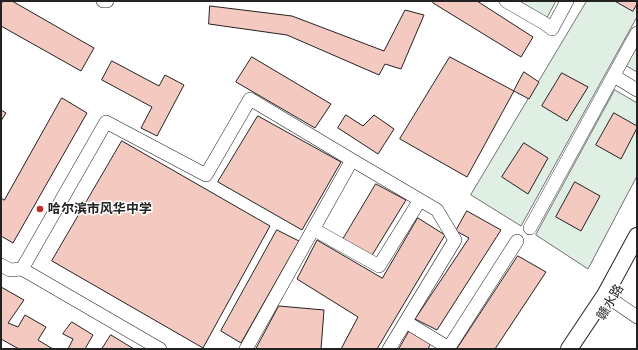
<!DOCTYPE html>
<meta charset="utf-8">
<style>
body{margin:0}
#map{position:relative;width:638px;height:350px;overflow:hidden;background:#fff;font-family:Barlow,sans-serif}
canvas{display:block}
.frame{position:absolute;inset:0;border:2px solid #222;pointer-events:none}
</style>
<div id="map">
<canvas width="638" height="350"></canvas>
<div class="frame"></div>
</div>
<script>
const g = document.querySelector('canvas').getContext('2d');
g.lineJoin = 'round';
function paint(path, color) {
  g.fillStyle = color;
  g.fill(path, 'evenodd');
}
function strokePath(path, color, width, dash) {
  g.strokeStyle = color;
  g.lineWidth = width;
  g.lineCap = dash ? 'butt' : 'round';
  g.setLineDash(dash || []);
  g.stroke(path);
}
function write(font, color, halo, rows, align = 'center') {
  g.font = font + ' Barlow,"Noto Sans SC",sans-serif';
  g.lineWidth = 3;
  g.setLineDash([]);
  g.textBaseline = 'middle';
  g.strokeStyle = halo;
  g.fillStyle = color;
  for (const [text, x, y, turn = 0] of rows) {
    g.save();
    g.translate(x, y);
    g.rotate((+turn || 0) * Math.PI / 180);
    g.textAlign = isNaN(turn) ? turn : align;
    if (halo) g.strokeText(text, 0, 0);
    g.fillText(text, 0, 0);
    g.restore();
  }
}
const green = new Path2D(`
 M506,1h50l-12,22z
 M587,1h50v16l-116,209 -50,-31z
 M637,40v32l-14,-8z
 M615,90l22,13v73l-49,93 -52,-34z`);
const building = new Path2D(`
 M3,1h9l82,47 -13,23 -80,-45v-21z
 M434,1h43l56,36 -12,20 -88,-54z
 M615,1h22v3l-4,7z
 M210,6l82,10 92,35 21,-41 19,5 -23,54 -16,-5 -6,11 -92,-40 -78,-11z
 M252,57l79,47 -16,24 -79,-46z
 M450,57l64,34 -47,86 -67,-38z
 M112,61l47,25 6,-11 19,10 -27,51 -16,-8 11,-21 -50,-27z
 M524,72l15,10 -10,17 -15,-8z
 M562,73l26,14 -21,34 -25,-15z
 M62,98l25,15 -74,130 -12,-7v-38l3,2z
 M1,110l5,3 -5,8z
 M614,113l23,13v2l-16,31 -25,-14z
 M346,115l17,11 11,-11 20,14 -16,25 -40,-26z
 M258,116l83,46 -39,68 -84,-48z
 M122,141l148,85 -67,122 -151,-87z
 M524,143l24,15 -20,36 -26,-17z
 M575,182l25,14 -19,35 -25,-14z
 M376,184l30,16 -35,57 -29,-16z
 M467,211l34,19 -64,100 -22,-11 54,-81 -13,-7z
 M418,218l27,17 -68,114h-36l17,-32 -61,-38 20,-39 65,38z
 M277,230l22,11 -58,102 -20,-12z
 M518,256l28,16 -51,77h-38z
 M1,287l23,13 -16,23 10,4 7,-12 21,12 -8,13 15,9h-34l-18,-10z
 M279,306l45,4 -3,39h-65z
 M72,322l21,13 -8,14h-17l5,-10 -10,-5z
 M410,330l22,11 -4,8h-29z
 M111,335l23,14h-32z`);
const minor = new Path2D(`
 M103,1h4
 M506,1l38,22 8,6 15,-28
 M614,76l23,14
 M352,160l85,50 18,30 -66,109
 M530,228l107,-195
 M313,229l66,37 41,-66
 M1,265l9,5 12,-1 138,80
 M22,269l84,-147 100,53 44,-76 102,61 -106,189
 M605,295l32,22
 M406,322l43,26
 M448,349l69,-108`);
const major = new Path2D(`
 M569,349l36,-54 32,-59`);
const markers = [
 [40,209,4,"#c62828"]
];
const poiNames = [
 ["哈尔滨市风华中学",48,209]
];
const streetNames = [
 ["赣水路",610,302,-59]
];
paint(green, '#e0efe3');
strokePath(green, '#6f6f6f', 1);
paint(building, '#f3c9c0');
strokePath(building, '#222', 1);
strokePath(minor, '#222', 14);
strokePath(major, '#222', 18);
strokePath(minor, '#fff', 13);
strokePath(major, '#fff', 16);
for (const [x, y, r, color] of markers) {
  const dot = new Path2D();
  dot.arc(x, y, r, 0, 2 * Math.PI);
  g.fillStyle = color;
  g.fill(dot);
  strokePath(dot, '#fff', 1.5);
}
write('bold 13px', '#222', '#fff', poiNames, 'left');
write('13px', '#222', '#fff', streetNames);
</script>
